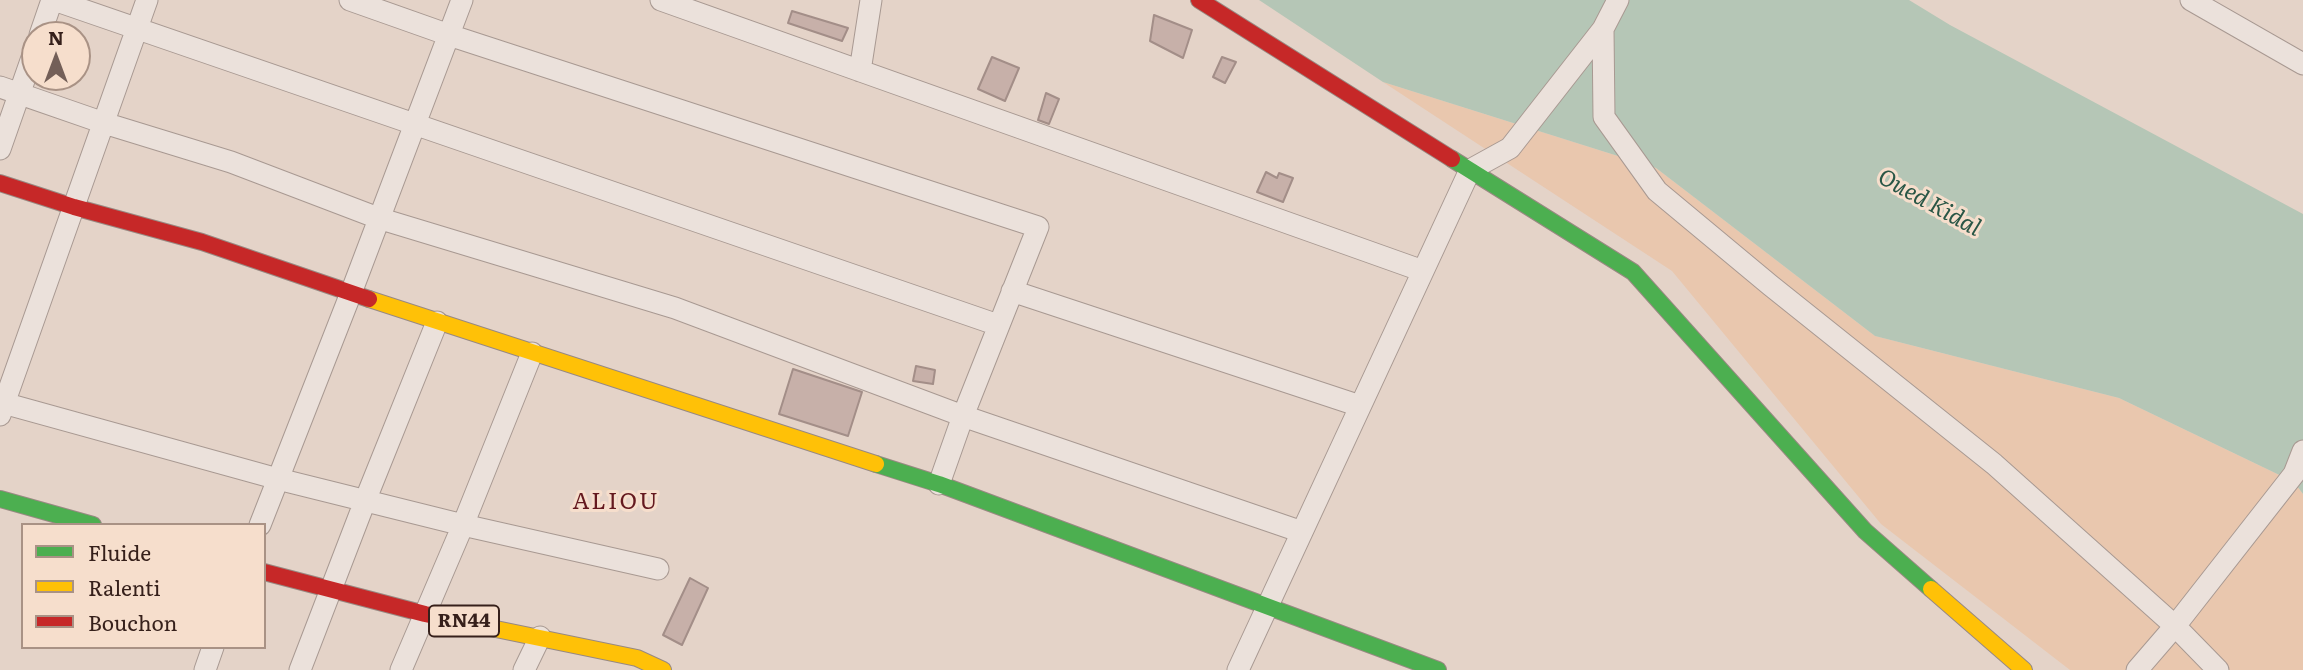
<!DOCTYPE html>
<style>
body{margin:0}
#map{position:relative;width:2303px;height:670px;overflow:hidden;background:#e4d3c8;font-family:Literata,serif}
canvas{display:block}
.legend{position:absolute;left:21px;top:523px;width:245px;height:126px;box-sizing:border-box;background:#f6decc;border:2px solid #a99285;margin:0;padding:9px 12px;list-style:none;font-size:21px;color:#36201b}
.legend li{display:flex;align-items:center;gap:14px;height:35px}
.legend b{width:35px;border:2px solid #a99285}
.north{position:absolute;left:21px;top:21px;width:70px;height:70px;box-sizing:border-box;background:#f6decc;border:2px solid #a99285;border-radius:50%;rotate:0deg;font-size:19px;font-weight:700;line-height:28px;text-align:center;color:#36201b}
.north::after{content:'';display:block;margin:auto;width:24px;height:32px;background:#735f58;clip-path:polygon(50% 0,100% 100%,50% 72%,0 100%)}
</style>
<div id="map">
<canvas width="2303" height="670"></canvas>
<ul class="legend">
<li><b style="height:9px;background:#4caf50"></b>Fluide</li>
<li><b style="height:9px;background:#ffc107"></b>Ralenti</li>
<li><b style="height:9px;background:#c62828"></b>Bouchon</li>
</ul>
<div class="north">N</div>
</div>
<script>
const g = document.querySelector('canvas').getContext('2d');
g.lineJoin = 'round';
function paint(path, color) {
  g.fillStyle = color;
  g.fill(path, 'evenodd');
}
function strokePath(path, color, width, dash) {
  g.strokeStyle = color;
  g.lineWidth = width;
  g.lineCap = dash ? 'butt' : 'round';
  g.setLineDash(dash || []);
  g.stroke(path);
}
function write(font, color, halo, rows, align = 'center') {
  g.font = font + ' Literata,serif';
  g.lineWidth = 6;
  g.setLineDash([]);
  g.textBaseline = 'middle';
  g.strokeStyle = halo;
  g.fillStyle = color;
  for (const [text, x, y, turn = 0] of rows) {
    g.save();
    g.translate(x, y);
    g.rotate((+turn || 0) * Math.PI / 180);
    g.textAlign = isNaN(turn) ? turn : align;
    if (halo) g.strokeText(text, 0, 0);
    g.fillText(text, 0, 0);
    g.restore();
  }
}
const sand = new Path2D(`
 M1383,82l273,86 219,168 244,62 175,84 9,12v176h-233l-189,-146 -209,-253z`);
const water = new Path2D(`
 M1259,0h650l41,25 353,189v280l-9,-12 -175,-84 -244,-62 -219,-168 -273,-86z`);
const building = new Path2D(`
 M792,11l56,17 -6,13 -54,-18z
 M1154,15l38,15 -9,28 -33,-17z
 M992,57l27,11 -14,33 -27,-12z
 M1222,57l14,5 -11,21 -12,-6z
 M1046,93l13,6 -10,25 -11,-4z
 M1266,172l11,6 2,-5 14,5 -10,24 -26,-10z
 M916,366l19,4 -2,14 -20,-3z
 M793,369l69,23 -14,44 -69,-22z
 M690,578l18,10 -26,57 -19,-10z`);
const street = new Path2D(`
 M54,0l944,325
 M350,0l99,35 589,192 -75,189 -24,68
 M661,0l762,271
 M2191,0l112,64
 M1603,29l1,88 53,74 113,94 224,179 181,162 43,44
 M40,35l12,-35
 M860,71l11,-71
 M0,87l104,36 127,39 147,56 297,90 288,108 339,116
 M0,149l35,-100
 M1012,291l348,115
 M0,402l278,77 185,46 195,44
 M0,415l147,-415
 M260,525l91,-232 111,-293
 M205,670l8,-23
 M300,670l65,-169 72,-179
 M401,670l62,-145 69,-172
 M524,670l16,-33
 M1238,670l232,-500 40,-22 93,-119 15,-29
 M2137,670l38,-44 119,-152 9,-23`);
const fast = new Path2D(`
 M1452,159l181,113 232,259 66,58
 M876,464l63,20 499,186
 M0,499l93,26`);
const slow = new Path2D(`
 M369,299l507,165
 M1931,589l93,81
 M491,628l146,30 26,12`);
const jam = new Path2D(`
 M1199,0l253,159
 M0,183l74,24 128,35 167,57
 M264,572l161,42 66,14`);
const shields = [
 [464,621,70]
];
const shieldNames = [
 ["RN44",464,621]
];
const waterNames = [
 ["Oued Kidal",1929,203,29]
];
const neighbourhoodNames = [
 ["ALIOU",616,502]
];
paint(sand, '#e9c7ae');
paint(water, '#b5c6b6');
paint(building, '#c7b0a9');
strokePath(building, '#a38e88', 2);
strokePath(street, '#a89992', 23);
strokePath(fast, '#988982', 18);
strokePath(slow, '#988982', 18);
strokePath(jam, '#988982', 18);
strokePath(street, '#ebe1db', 21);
strokePath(fast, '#4caf50', 16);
strokePath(slow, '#ffc107', 16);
strokePath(jam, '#c62828', 16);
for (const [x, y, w] of shields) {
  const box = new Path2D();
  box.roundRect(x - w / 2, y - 15.5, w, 31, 5);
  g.fillStyle = '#f6decc';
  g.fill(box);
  strokePath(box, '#36201b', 2);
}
write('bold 19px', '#36201b', null, shieldNames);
write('italic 23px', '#295646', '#f6decc', waterNames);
g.letterSpacing = '2px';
write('23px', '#64191f', '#f6decc', neighbourhoodNames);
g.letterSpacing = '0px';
</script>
